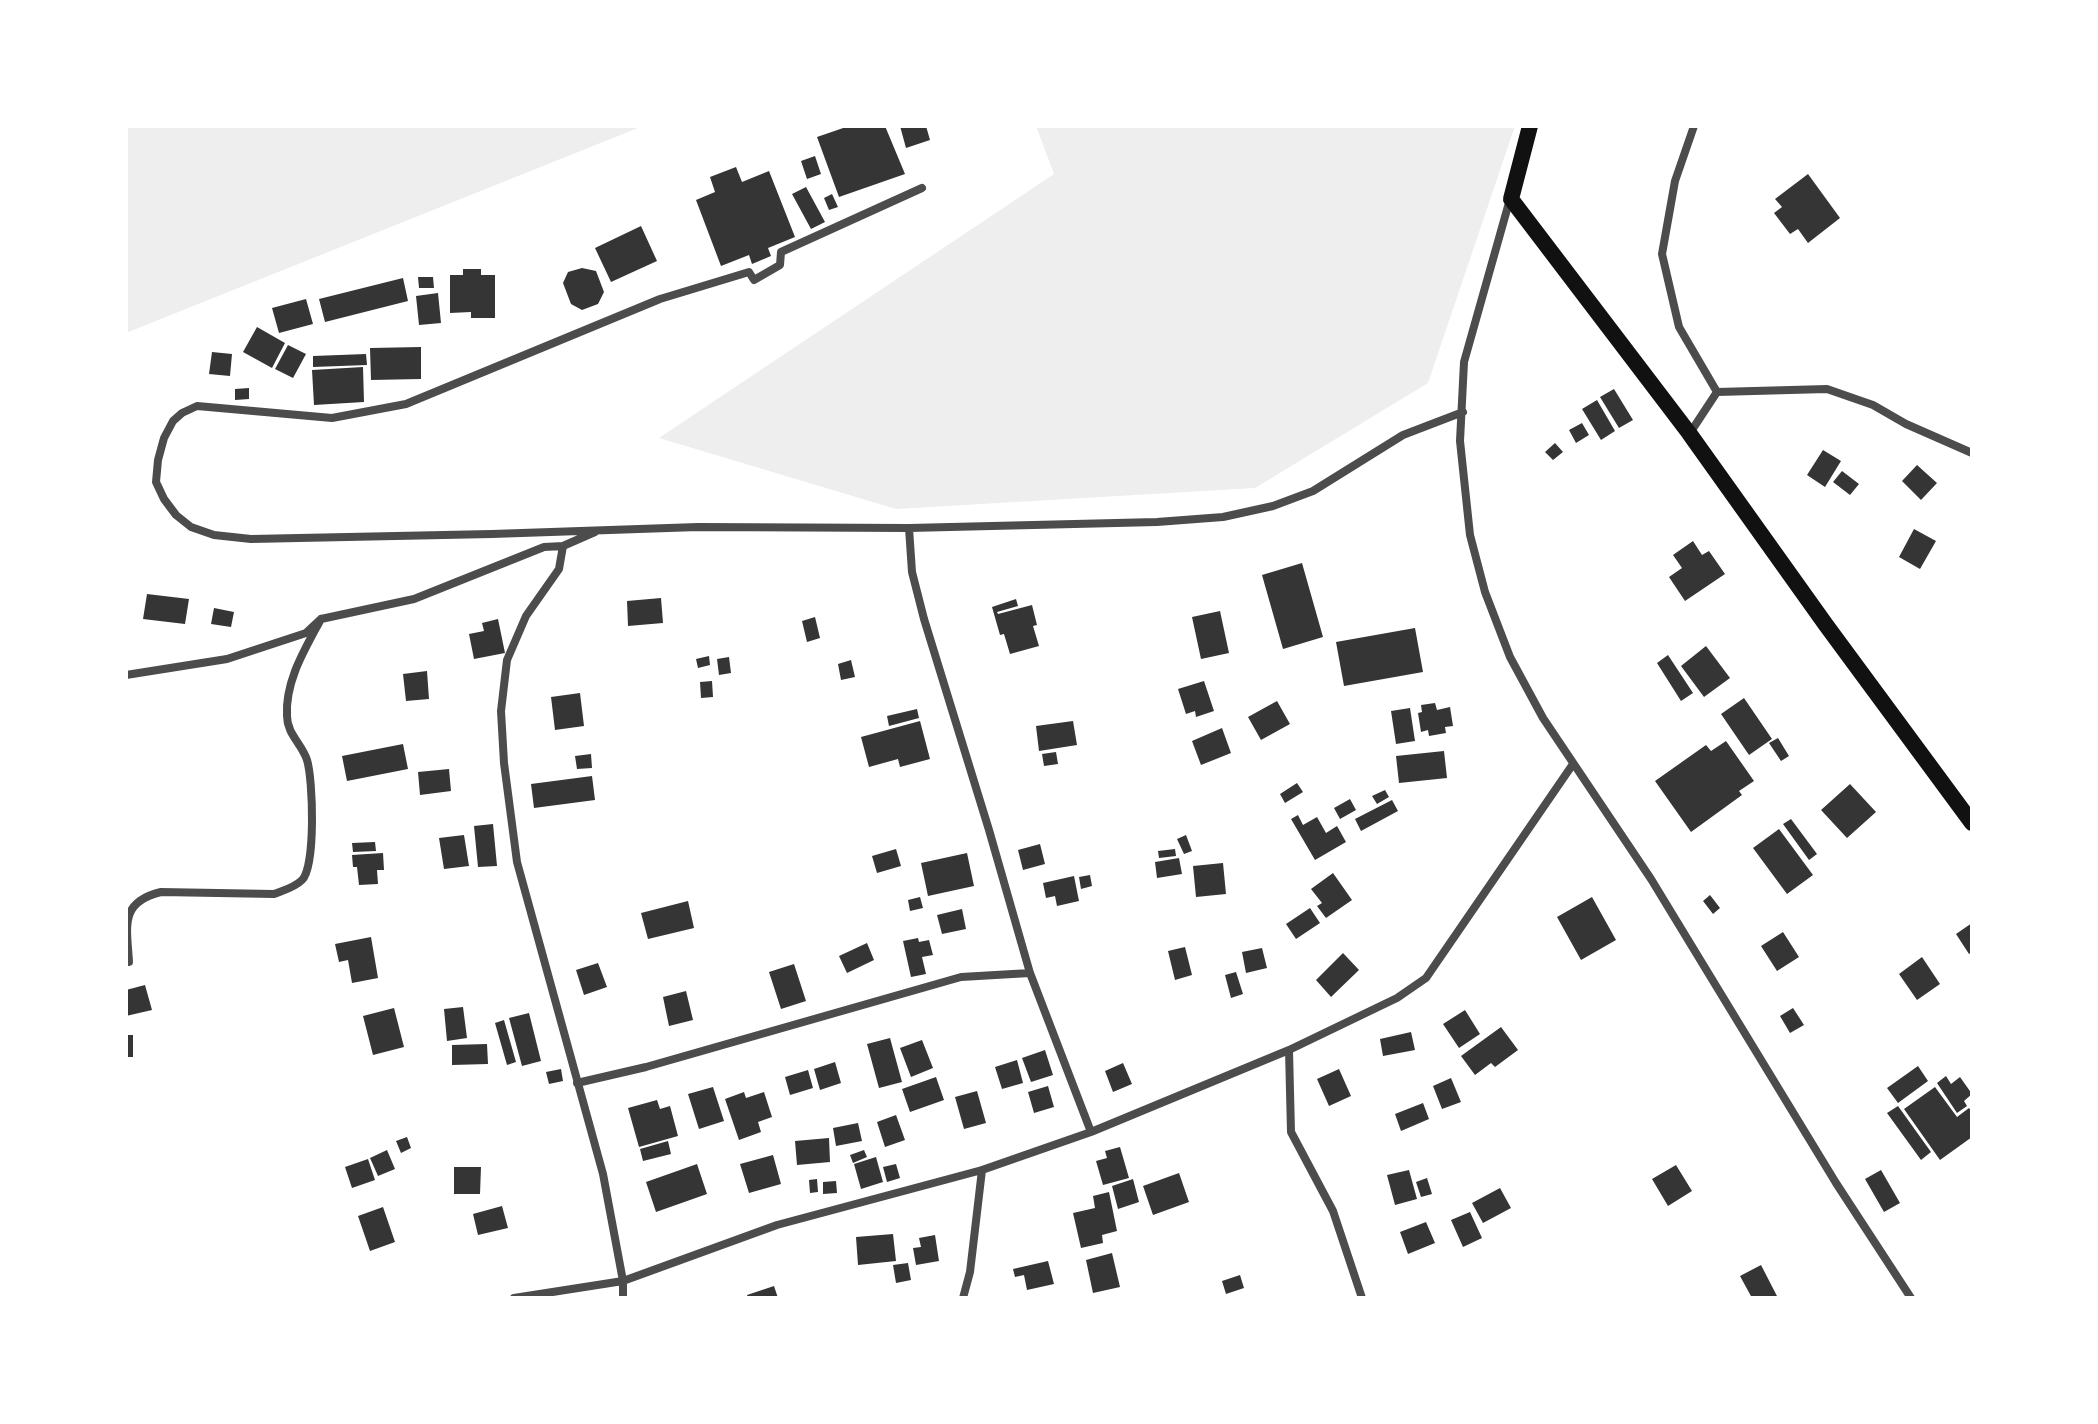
<!DOCTYPE html>
<style>
body{margin:0}
#map{position:relative;width:2098px;height:1424px;overflow:hidden;background:#fff;font-family:"DejaVu Sans",sans-serif}
canvas{display:block}
.frame{position:absolute;inset:0;border:128px solid #fff;pointer-events:none}
</style>
<div id="map">
<canvas width="2098" height="1424"></canvas>
<div class="frame"></div>
</div>
<script>
const g = document.querySelector('canvas').getContext('2d');
g.lineJoin = 'round';
function paint(path, color) {
  g.fillStyle = color;
  g.fill(path, 'evenodd');
}
function strokePath(path, color, width, dash) {
  g.strokeStyle = color;
  g.lineWidth = width;
  g.lineCap = dash ? 'butt' : 'round';
  g.setLineDash(dash || []);
  g.stroke(path);
}
const green = new Path2D(`
 M126,126h517l-517,207z
 M1036,126h479l-87,257 -173,105 -359,21 -237,-71 395,-264z`);
const building = new Path2D(`
 M849,126h36l20,48 -66,23 -22,-60z
 M900,126h26l4,14 -24,8z
 M815,156l6,18 -14,5 -6,-18z
 M736,167l6,15 27,-11 26,66 -27,11 3,8 -19,8 -3,-9 -28,11 -25,-66 19,-8 -5,-15z
 M1808,174l32,44 -32,25 -10,-14 -8,5 -16,-21 8,-6 -7,-8z
 M806,187l19,35 -14,7 -19,-35z
 M832,194l6,13 -9,3 -5,-12z
 M641,226l16,35 -46,21 -16,-34z
 M582,268l14,3 8,21 -6,12 -16,6 -11,-6 -8,-21 5,-11z
 M463,269h18v6h14v43h-24v-6l-21,1v-38h13z
 M418,277h15l1,11h-15z
 M403,278l5,23 -83,21 -6,-23z
 M438,293l3,30 -22,2 -3,-29z
 M306,299l7,25 -34,9 -7,-25z
 M257,327l28,16 -13,25 -29,-16z
 M288,345l18,9 -13,24 -18,-9z
 M421,347v32l-50,1 -1,-32z
 M212,352l20,2 -2,22 -21,-2z
 M366,354l1,11 -54,2v-11z
 M363,367l1,35 -50,3 -2,-35z
 M249,388v11l-14,1v-11z
 M1614,389l19,31 -14,8 -19,-31z
 M1597,400l18,31 -14,9 -19,-31z
 M1582,423l7,12 -13,8 -7,-13z
 M1555,443l8,9 -10,8 -8,-8z
 M1823,450l18,11 -16,26 -18,-12z
 M1917,465l20,18 -16,17 -19,-19z
 M1842,471l17,13 -9,11 -17,-13z
 M1914,529l22,12 -16,28 -21,-12z
 M1693,541l9,14 7,-4 16,23 -40,27 -16,-24 13,-9 -9,-13z
 M1302,563l21,74 -40,12 -21,-74z
 M147,594l42,5 -4,25 -42,-5z
 M661,598l2,25 -35,3 -1,-25z
 M1016,599l2,7 -21,6 1,2 34,-9 5,20 -4,1 6,20 -29,8 -6,-20 -4,1 -8,-28z
 M214,608l20,4 -3,15 -20,-3z
 M1220,611l9,42 -28,6 -9,-42z
 M815,617l5,21 -13,4 -5,-21z
 M498,619l7,34 -31,6 -5,-25 15,-3 -2,-8z
 M1415,628l8,44 -79,14 -8,-44z
 M1706,646l24,32 -26,19 -23,-31z
 M1668,655l25,38 -12,8 -24,-38z
 M709,656l1,9 -12,3 -2,-9z
 M729,657l2,16 -12,2 -2,-16z
 M851,660l4,17 -14,3 -3,-16z
 M427,671l2,28 -23,2 -3,-27z
 M712,681l1,16 -12,1 -1,-16z
 M1204,681l10,30 -18,6 -1,-6 -9,3 -8,-25z
 M580,693l4,33 -29,4 -4,-33z
 M1744,698l28,41 -23,16 -28,-41z
 M1277,701l13,23 -29,16 -13,-23z
 M1435,703l2,7 13,-3 3,19 -8,1 1,6 -17,3 -1,-6 -7,2 -3,-19 4,-1 -1,-7z
 M1410,708l5,33 -19,3 -5,-33z
 M917,709l2,9 -30,8 -2,-10z
 M920,721l10,38 -30,8 -2,-8 -29,8 -8,-30z
 M1073,721l4,24 -38,6 -3,-25z
 M1222,728l9,25 -30,12 -9,-24z
 M1778,738l11,18 -8,5 -12,-18z
 M1726,741l28,40 -15,10 3,4 -51,37 -36,-51 51,-36 5,6z
 M403,744l5,25 -61,12 -5,-25z
 M1444,751l3,27 -48,5 -3,-27z
 M1056,752l2,12 -14,2 -2,-12z
 M591,754l1,14 -15,1 -2,-13z
 M449,769l2,22 -31,4 -2,-23z
 M592,776l3,24 -61,8 -3,-24z
 M1297,783l6,9 -18,11 -5,-9z
 M1850,784l26,28 -29,26 -26,-28z
 M1385,790l4,7 -12,7 -5,-8z
 M1350,799l6,11 -16,9 -6,-11z
 M1392,800l6,11 -37,20 -6,-12z
 M1298,815l5,10 14,-8 9,16 11,-7 9,16 -31,18 -24,-41z
 M1791,819l26,35 -8,6 -26,-36z
 M493,824l4,42 -19,1 -4,-41z
 M1779,829l34,46 -26,19 -34,-46z
 M464,835l5,31 -25,3 -5,-31z
 M1186,835l6,16 -8,3 -7,-15z
 M375,842l1,9 -23,1 -1,-9z
 M1040,844l5,20 -22,6 -5,-20z
 M896,849l5,17 -24,7 -5,-17z
 M1175,849l1,7 -17,2 -1,-7z
 M383,853l1,17h-7l1,14 -19,1 -2,-18h-4l-1,-12z
 M967,853l7,33 -46,10 -7,-33z
 M1179,858l3,16 -25,4 -2,-16z
 M1223,863l3,31 -30,3 -3,-31z
 M1333,873l19,27 -26,18 -9,-12 5,-3 -11,-14z
 M1090,875l2,11 -11,3 -2,-12z
 M1074,876l5,25 -22,5 -2,-10 -9,2 -3,-15z
 M1710,895l10,13 -7,6 -10,-13z
 M920,897l3,11 -13,3 -2,-11z
 M1592,897l24,43 -35,20 -24,-43z
 M688,901l6,27 -46,11 -7,-26z
 M1310,908l10,15 -24,16 -10,-15z
 M962,909l4,20 -24,5 -5,-19z
 M1972,923v29l-3,2 -13,-20z
 M1783,932l16,25 -22,14 -16,-25z
 M371,937l7,41 -26,5 -4,-23 -9,2 -4,-18z
 M918,938l1,4 10,-2 4,15 -11,2 4,17 -15,3 -8,-36z
 M867,943l7,17 -27,13 -8,-17z
 M1185,947l7,28 -17,5 -7,-29z
 M1262,948l5,20 -21,5 -4,-21z
 M1343,953l16,17 -28,27 -15,-17z
 M1922,957l18,27 -23,16 -18,-26z
 M598,963l9,24 -23,8 -8,-25z
 M794,964l12,37 -25,8 -12,-37z
 M1236,972l7,22 -12,4 -6,-23z
 M145,985l7,25 -26,6v-26z
 M686,991l7,29 -24,6 -6,-29z
 M463,1007l4,31 -20,3 -3,-32z
 M394,1008l10,39 -31,8 -10,-39z
 M1793,1008l11,17 -14,8 -10,-17z
 M1465,1010l15,24 -21,14 -16,-24z
 M529,1013l12,48 -19,5 -13,-48z
 M504,1020l12,42 -9,3 -12,-42z
 M1501,1027l17,23 -23,17 -4,-4 -16,12 -14,-19z
 M1411,1032l4,18 -32,6 -3,-17z
 M126,1035h7v22h-7z
 M890,1038l12,44 -23,6 -12,-44z
 M922,1040l11,28 -22,9 -11,-29z
 M487,1044l1,20 -36,1v-20z
 M1045,1050l8,25 -22,7 -9,-24z
 M1017,1060l6,23 -21,6 -7,-22z
 M835,1062l6,21 -21,7 -6,-21z
 M1123,1063l9,21 -19,8 -8,-21z
 M1918,1066l10,15 -30,22 -11,-15z
 M561,1069l2,12 -14,3 -3,-12z
 M1339,1069l12,27 -22,10 -12,-27z
 M808,1070l5,18 -23,7 -5,-18z
 M1946,1076l5,8 9,-7 12,17 -8,7 3,5 -10,7 -20,-30z
 M936,1077l8,23 -34,12 -8,-23z
 M1451,1078l10,24 -19,7 -9,-23z
 M1048,1086l6,21 -20,6 -6,-21z
 M713,1087l11,34 -25,8 -11,-35z
 M1935,1087l22,30 12,-9 3,4v25l-32,23 -36,-51z
 M977,1091l9,32 -22,6 -9,-32z
 M744,1092l2,6 18,-6 8,25 -14,5 3,10 -22,8 -14,-41z
 M657,1100l3,9 10,-3 8,30 -39,11 -11,-39z
 M1423,1103l6,16 -28,12 -6,-17z
 M1898,1106l33,46 -10,8 -34,-47z
 M896,1115l9,25 -20,7 -8,-25z
 M858,1123l4,18 -26,5 -3,-18z
 M407,1137l4,11 -10,5 -5,-12z
 M829,1138l1,24 -33,3 -2,-24z
 M668,1141l3,13 -28,7 -3,-12z
 M1120,1147l9,31 -26,7 -7,-24 11,-3 -2,-7z
 M387,1150l8,19 -17,7 -8,-18z
 M864,1150l3,7 -14,6 -3,-8z
 M773,1155l8,29 -32,9 -9,-29z
 M876,1157l7,25 -22,7 -7,-25z
 M368,1159l7,21 -23,8 -7,-21z
 M697,1164l10,30 -51,18 -10,-30z
 M896,1164l4,14 -13,4 -4,-15z
 M1676,1165l16,26 -24,15 -16,-27z
 M454,1167h27l-1,27h-26z
 M1409,1170l8,29 -22,6 -8,-30z
 M1881,1170l19,33 -16,9 -19,-33z
 M1179,1173l10,29 -36,13 -10,-29z
 M1427,1178l5,16 -11,3 -5,-15z
 M817,1179l1,13 -8,1 -1,-13z
 M1133,1179l6,23 -21,7 -6,-23z
 M836,1181l1,12 -14,1v-12z
 M1500,1188l11,20 -28,15 -11,-20z
 M1109,1192l8,39 -15,4 1,8 -22,5 -8,-35 22,-5 -2,-12z
 M502,1206l6,22 -30,7 -5,-21z
 M383,1207l12,35 -25,9 -12,-35z
 M1470,1212l12,26 -19,9 -12,-27z
 M1426,1222l9,21 -27,11 -8,-22z
 M893,1234l3,27 -38,4 -2,-28z
 M935,1235l4,26 -23,4 -3,-17 8,-1 -2,-9z
 M1112,1253l8,34 -27,6 -7,-33z
 M1048,1261l6,23 -27,6 -3,-15 -9,2 -2,-8z
 M908,1263l3,17 -15,3 -3,-18z
 M1761,1265l17,33h-26l-12,-22z
 M1240,1275l4,13 -18,6 -4,-13z
 M774,1286l4,12h-30l-1,-3z`);
const minor = new Path2D(`
 M1694,126l-19,55 -13,73 17,73 38,65
 M922,188l-141,64 -1,13 -26,15 -5,-8 -89,27 -254,105 -74,14 -135,-12 -15,7 -9,8 -9,17 -6,22 -2,22 8,17 12,16 15,12 23,8 37,4 241,-5 206,-7 211,1 248,-6 66,-5 50,-11 40,-15 90,-56 60,-23
 M1510,199l-46,163 -4,79 10,94 15,57 25,65 33,61 108,161 185,304 75,115
 M1690,433l27,-41 110,-3 46,16 33,19 66,29
 M909,528l3,44 12,47 65,211 41,143 61,159
 M563,546l-4,23 -33,47 -19,44 -6,51 3,52 13,99 86,312 20,107v17
 M126,675l101,-16 79,-26 15,-14 93,-20 130,-52 19,-1 32,-14
 M129,962c-2,-35 -10,-60 32,-70l113,2c10,-4 20,-6 28,-14 14,-14 11,-101 5,-120 -5,-16 -20,-26 -20,-44 -2,-35 18,-67 34,-97
 M577,1083l69,-16 315,-90 69,-4
 M514,1298l109,-17 154,-56 205,-55 109,-38 198,-82
 M963,1298l7,-26 12,-102
 M1362,1298l-29,-87 -42,-79 -2,-82 108,-52 29,-20 147,-214`);
const trunk = new Path2D(`
 M1530,126l-19,73 178,234 137,192 146,198`);
paint(green, '#eee');
paint(building, '#353535');
strokePath(minor, '#4c4c4c', 8);
strokePath(trunk, '#111', 16);
</script>
